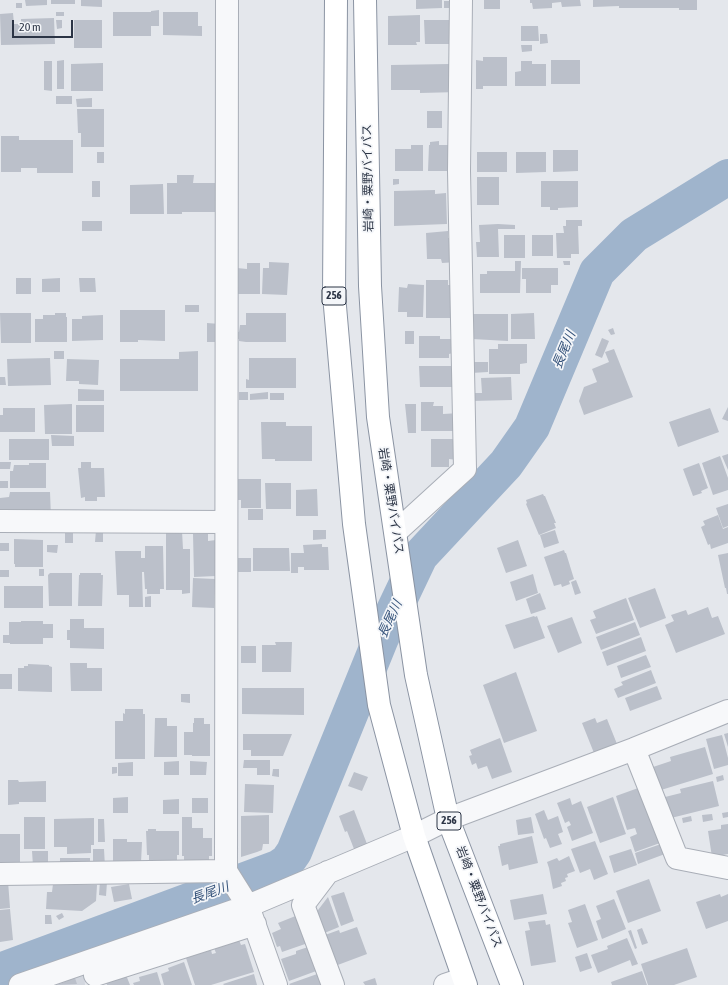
<!DOCTYPE html>
<meta charset="utf-8">
<style>
body{margin:0}
#map{position:relative;width:728px;height:985px;overflow:hidden;background:#e4e7ec;font-family:"Asap Condensed",sans-serif}
canvas{display:block}
.scale{position:absolute;left:12px;top:20px;width:61px;height:18px;box-sizing:border-box;border:2px solid #2b3445;border-top:0;padding-left:5px;font-size:12px;line-height:14px;white-space:nowrap;color:#2b3445;-webkit-text-stroke:3px #f4f6f9;paint-order:stroke}
</style>
<div id="map">
<canvas width="728" height="985"></canvas>
<div class="scale">20 m</div>
</div>
<script>
const g = document.querySelector('canvas').getContext('2d');
g.lineJoin = 'round';
function paint(path, color) {
  g.fillStyle = color;
  g.fill(path, 'evenodd');
}
function strokePath(path, color, width, dash) {
  g.strokeStyle = color;
  g.lineWidth = width;
  g.lineCap = dash ? 'butt' : 'round';
  g.setLineDash(dash || []);
  g.stroke(path);
}
function write(font, color, halo, rows, align = 'center') {
  g.font = font + ' "Asap Condensed","Noto Sans JP",sans-serif';
  g.lineWidth = 3.5;
  g.setLineDash([]);
  g.textBaseline = 'middle';
  g.strokeStyle = halo;
  g.fillStyle = color;
  for (const [text, x, y, turn = 0] of rows) {
    g.save();
    g.translate(x, y);
    g.rotate((+turn || 0) * Math.PI / 180);
    g.textAlign = isNaN(turn) ? turn : align;
    if (halo) g.strokeText(text, 0, 0);
    g.fillText(text, 0, 0);
    g.restore();
  }
}
const built = new Path2D(`
 M84,972l1,13h-39z`);
const river = new Path2D(`
 M0,971l278,-103 9,-6 7,-10 87,-214 39,-82 86,-92 26,-37 65,-155 37,-37 94,-58`);
const building = new Path2D(`
 M25,0h22v5l-21,1z
 M51,0h24v4h-24z
 M81,0h21v7l-21,-1z
 M416,0h26v8l-26,1z
 M484,0h16v9h-16z
 M530,0h50l1,6 -19,1 -1,-5 -9,1v5l-19,1 -1,-6h-2z
 M593,0h104v10h-18v-2h-60v-2l-26,1z
 M444,1h15v7h-15z
 M16,3h6v5h-6z
 M159,10v16h-8v10h-38v-24h38v-1z
 M56,12h8v4h-8z
 M163,12h35v14h4v10l-39,-1z
 M13,13l1,11h7v-5l33,-1 1,26 -54,1 -1,-31z
 M420,15v27h-4l1,3h-29v-29z
 M56,20h6v8l-5,1z
 M74,20h28v28h-28z
 M424,20h35v24h-34z
 M521,26h17l1,15h-18z
 M540,34h7l1,9 -8,1z
 M521,45h11v6l-10,1z
 M483,57h24v29h-24v3h-7v-29l7,1z
 M449,58h9l1,34 -39,1v-3h-29v-25l58,-1z
 M64,60v29h-7v-28z
 M551,60h29v24h-29z
 M44,61h8v30l-8,-1z
 M521,61h11v3h14v22h-31v-14l6,-1z
 M103,63v28h-32v-27z
 M56,96h16v8h-16z
 M92,98v9h-15l-1,-8z
 M77,109h27v38h-23v-14h-3z
 M427,111h15v17h-15z
 M1,136h18v4h54v33h-36v-5h-16v4h-20z
 M439,141v4h9v5h8v21h-28l1,-26h1v-3z
 M411,145h12v26h-28v-22h16z
 M553,150h25v21l-25,1z
 M97,152h7v11h-7z
 M477,152h30v20h-30z
 M516,152h30v20l-30,1z
 M177,175h17l-1,8h24v29h-35v2h-15v-31h10z
 M477,177h22v28h-22z
 M393,179h6v5l-6,1z
 M92,181h8v16h-8z
 M541,181h37v26l-20,1v2h-8v-3h-9z
 M163,184l1,30h-34v-29z
 M435,190v4l11,-1 1,31 -53,2v-35z
 M566,220h16v6h-4l1,28h-8v4h-14l-1,-25h8l-1,-7h3z
 M82,221h20v10h-20z
 M498,224l17,1v4h-17l1,28h-22l-1,-15h4l-1,-17z
 M448,231v7l8,-1 1,25 -15,1 -1,-4h-14l-1,-26z
 M504,235h21v23h-21z
 M532,235h21v21h-21z
 M515,261h6l-1,32h-40v-19h7v-3h28z
 M563,261h7v4h-6z
 M269,262l20,1 -2,32 -25,-1 1,-26h6z
 M247,263h13v31h-23v-26l10,1z
 M522,268h36v17h-7v8h-25v-14h-4z
 M16,278h15v16h-15z
 M60,278v14h-18v-13z
 M79,278h16l1,14h-16z
 M426,280h22v5h10l-5,33h-27z
 M408,284l16,1 -1,32h-16v-5h-9l1,-25 8,1z
 M185,305h14v7h-14z
 M120,310h45v31l-27,-1v2h-18z
 M0,313h31v30h-30z
 M55,313h11v4h1v25h-32v-23h8v-4h12z
 M246,313h40v29h-40l-7,-1v-2h-5v-8l5,1 1,-7h6z
 M534,313l1,26h-24v-25z
 M472,314h36v27l-36,-2z
 M103,315v25l-31,1v-22h10v-3z
 M207,323l13,1 -1,18h-12z
 M613,328l2,6 -4,1 -3,-5z
 M405,331h9v13h-9z
 M419,336h21v3h13v14l-4,1v4h-30z
 M602,338l7,3 -7,17 -7,-3z
 M498,344h29v19l-7,1v10h-31v-25h9z
 M614,349l19,48 -49,18 -5,-14 5,-14 13,-5 -5,-13 17,-7 -4,-10z
 M54,351h10v8h-10z
 M198,351v40h-78v-32h59v-7z
 M50,358l1,27 -43,1 -1,-27z
 M249,358h47v30h-50v-9l3,1z
 M67,359l32,1 -1,25 -19,-1v-3h-13z
 M451,359h7v24h-6v4h-32l-1,-21h32z
 M471,362h17v10l-17,1z
 M0,377h5l1,8h-6z
 M511,377l1,23 -40,1v-8h10l-1,-15z
 M78,389l26,1v11h-26z
 M239,392h9v8h-9z
 M268,392v7l-18,1v-6z
 M270,393h14v7h-14z
 M421,402h13l-1,4h10v8l17,-1v18h-39z
 M72,404v30h-27l-1,-29z
 M405,404h11v29h-8z
 M76,405h28v27h-28z
 M728,407v14l-6,-2z
 M3,408h32v24h-35v-17h3z
 M710,408l9,24 -41,15 -9,-25z
 M261,422h25v4h26v35h-37v-2h-13z
 M51,435l23,1v10h-22z
 M9,439h40v21h-40z
 M431,439h26v21l-8,-1v8h-18z
 M728,454v16l-6,-14z
 M720,456l8,22v12l-15,5 -11,-32z
 M0,462h11l-1,7h-10z
 M81,462h10v6h13l1,29h-8v4h-12v-4l-4,1 -3,-30h3z
 M29,463h17v25h-36v-17h3l1,-6h15z
 M699,463l9,25 -7,3 1,2 -9,3 -10,-27z
 M237,479h24v29h-20v-8h-4z
 M0,481h8v7h-8z
 M265,483h26v26h-25z
 M317,489l1,27h-22v-26z
 M10,492h40l1,25 -51,-3v-16l9,-1z
 M543,494l1,2h1l11,27h-2l2,5 -17,7 -13,-31 1,-1 -1,-3z
 M728,504v22l-5,2 -7,-20z
 M248,509h15v11h-15z
 M718,515l5,14 5,-2v16l-17,6 -1,-5 -2,1 -7,-18 4,-2 -2,-4z
 M65,529h8v14h-8z
 M96,530h7v12h-8z
 M313,530h13v9l-13,1z
 M555,530l4,13 -15,5 -4,-13z
 M166,531h16l1,18h7v44l-8,1v-4h-16z
 M193,534h15v7l8,-1v36l-22,1z
 M14,539l29,1v27h-28v-3h-1z
 M518,540l9,26 -21,7 -9,-25z
 M0,543h9v8h-9z
 M322,544v3h6l1,23h-25v-3h-6v6h-7v-20h13l-1,-8z
 M47,545h11l-1,8 -10,-1z
 M145,546h18l1,43h-4v5h-13v-5h-2l-1,-17h-2l1,35h-14v-12h-12l-2,-44h26v7h4z
 M253,548h36l1,23h-37z
 M564,550l1,3h1l8,26 -5,2 1,3 -8,3 -1,-3 -7,2 -10,-29z
 M728,553v41h-1l-1,-6h-1l-7,-33z
 M235,558h16v14h-15z
 M39,569h5v7h-5z
 M0,570h9v7h-9z
 M50,573h22v33h-23l-1,-31z
 M80,573h21v2h2l-1,31h-24l1,-31h1z
 M533,574l5,19 -22,8 -6,-19z
 M193,578l22,1 -1,29 -22,-1z
 M576,580l5,13 -6,2 -4,-13z
 M4,586h39v22h-39z
 M655,588l11,30 -26,10 -12,-30z
 M540,593l6,16 -15,5 -5,-15z
 M151,596v11h-6v-10z
 M626,598l8,22 -38,14 -6,-14 6,-2 -3,-7z
 M708,607l4,11 6,-2 7,18 -49,19 -11,-28 9,-4 -3,-6 15,-5 2,5z
 M534,616l1,1 2,-1 8,22 -31,11 -9,-24z
 M572,617l10,26 -24,10 -11,-27z
 M70,619h14v9h20v21l-34,-1v-8h-3v-10h3z
 M21,621h22v3h10v14h-10v6h-33v-1h-7v-8h6v-13h12z
 M635,622l5,13 -39,15 -5,-13z
 M641,637l5,14 -39,15 -5,-14z
 M275,642h17l-1,30h-29v-27h14z
 M241,646h15v17h-15z
 M646,655l5,12 -30,11 -4,-12z
 M70,663h17v5h15v23h-31z
 M28,664l21,1v1l3,1v25l-34,-1v-23h6v-2h4z
 M651,670l5,13 -38,15 -4,-9 9,-4 -2,-3z
 M516,672l21,59 -33,12 -21,-58z
 M0,674h12v15h-12z
 M657,686l5,13 -32,12 -5,-13z
 M242,688h62v27l-62,-1z
 M181,694h9v9l-9,-1z
 M125,709h18v5h2v45h-30v-38h8v-8l2,1z
 M155,718h12v8h10v31h-23z
 M194,718h10v6h6v32h-18v-1h-8v-23h9v-9h1z
 M595,718l2,5 10,-4 10,25 -23,9 -12,-30z
 M728,733v14l-4,-13z
 M243,734h49l-9,22h-32v-6h-8z
 M722,735l6,23v7l-14,4 -8,-30z
 M500,738l12,34 -20,7 -5,-13 -9,3 -2,-6 -4,2 -3,-9 3,-1 -2,-5z
 M705,747l8,27 -52,16 -8,-23 18,-6 -1,-4z
 M244,760h26v15h-13v-7h-14z
 M179,761v14h-15v-13z
 M190,761l17,1 -1,13h-16z
 M133,762v14h-15v-13z
 M112,767h5v6l-5,1z
 M273,769h6v8l-7,-1z
 M354,772l14,5 -6,14 -14,-5z
 M723,775l1,5 -7,2 -1,-5z
 M8,780h10l1,2 27,-1v21h-27v2l-11,1z
 M713,781l6,25 -48,12 -6,-21 16,-4 -1,-4z
 M245,784l29,1 -1,28 -29,-1z
 M641,787l19,56 -25,9 -5,-15 7,-3 -2,-6 -8,2 -11,-34z
 M128,797v16h-15v-15z
 M613,797l13,37 -26,9 -13,-36z
 M192,798h16v15h-16z
 M570,798l2,7 9,-4 12,32 -21,8 -5,-14 4,-2 -2,-4 -4,2 -8,-20z
 M179,799v15h-16v-14z
 M354,810l13,34 -13,5 -7,-18 -2,1 -6,-16z
 M544,810l4,10 10,-4 5,16 -5,2 4,10 -12,4 -4,-10 -2,1 -9,-25z
 M728,812v5l-5,1 -1,-5z
 M712,814l1,6 -10,2 -1,-7z
 M269,815v29h-6l-1,6 -5,2 -16,5v-41z
 M691,816l1,5 -9,2 -1,-5z
 M24,817h21v32h-21z
 M182,817h10v11h11v10h9v18h-3v6h-25v-6h-2z
 M531,817l3,16 -16,2 -2,-15z
 M94,818v27h-3v8l-24,1v-7h-13v-28z
 M98,819h6l1,23h-7z
 M728,824v30l-16,3 -4,-26 13,-2v-4z
 M148,829h8v2h23v24h-2v6h-28v-6h-2l-1,-24h2z
 M0,834h20v28h-20z
 M532,836l6,27 -29,7 -1,-6 -6,2 -4,-20h2v-2z
 M113,839h14v3h15l-1,21 -28,-1z
 M595,841l13,33 -14,6 -4,-11 -10,4 -9,-24z
 M661,844l4,10 -27,10 -3,-11z
 M93,849h11l1,18h-12z
 M631,849l6,16 -23,8 -5,-17z
 M32,851h16v15h-15z
 M569,856l6,15 -8,3 1,3 -3,1 1,3 -5,2 1,3 -9,3 -4,-21 -2,-6 10,-4 2,3z
 M60,858h30v9h-30z
 M649,879l12,32 -33,12 -12,-32z
 M8,881l2,27 -10,1v-27z
 M100,881l7,1 -1,14 -7,-1z
 M53,884l44,1 -1,16 -14,10 -36,-2 1,-17h5z
 M129,884l3,15 -18,3 -3,-15z
 M344,892l10,29 -13,5 -10,-30z
 M543,894l4,20 -33,6 -4,-20z
 M720,894l1,3 7,-3v27l-22,8 -10,-27z
 M328,897l11,30 -17,7 -7,-20z
 M614,899l12,30 -24,10 -6,-18 5,-2 -5,-13z
 M585,904l13,36 -21,8 -9,-25 4,-1 -4,-12z
 M10,909l3,31 -13,2v-32z
 M62,913l2,4 -5,3 -3,-4z
 M45,915h6l1,9h-7z
 M298,915l10,28 -26,9 -2,-6 -3,1 -5,-14 9,-4 -3,-6z
 M545,920l1,5 4,-1 6,38 -25,4 -6,-35 5,-1 -2,-8z
 M357,927l10,27 -32,12 -10,-31 14,-5 1,3z
 M642,928l6,15 -6,2 -5,-15z
 M631,930l6,18 -2,1 -7,-18z
 M627,938l11,26 -6,2 -2,-6 -32,13 -7,-18 17,-6 -1,-3z
 M239,940l2,5 4,-1 9,28 -43,13h-16l-9,-27 25,-8 1,4 4,-1 -2,-5z
 M311,946l8,24 -30,11 -8,-22 15,-5v-3z
 M687,948l10,29 -23,8h-26l-7,-21z
 M587,953l5,15 -12,4 -5,-15z
 M184,962l8,23h-28l-3,-11 8,-3 -1,-3z
 M642,971l5,14h-35l-1,-3z
 M157,972l4,13h-27l-1,-2 7,-2 -1,-4z
 M320,973l5,12h-35l-1,-1z
 M254,974l3,11h-33l-1,-1z
 M126,975l4,10h-23l-1,-3z
 M75,978l2,6 -20,1z
 M375,978l2,7h-12l-2,-3z`);
const minor = new Path2D(`
 M227,0l-1,871 22,35 28,79
 M0,521l226,1
 M396,532l69,-63 -6,-298 2,-171
 M634,749l43,109 51,10
 M328,872l-25,33 30,80
 M0,874l226,-3
 M95,975l160,-51
 M20,985l228,-79 166,-70 34,-17 186,-70 94,-38
 M445,985l18,-6`);
const highway = new Path2D(`
 M336,0l-2,295 20,229 25,181 35,131 52,149
 M365,0l5,286 8,131 38,258 32,144 64,166`);
const shields = [
 [334,296,24],
 [449,821,24]
];
const shieldNames = [
 ["256",334,296],
 ["256",449,821]
];
const streetNames = [
 ["岩崎・粟野バイパス",368,178,-91],
 ["岩崎・粟野バイパス",391,501,81],
 ["岩崎・粟野バイパス",479,897,69]
];
const waterNames = [
 ["長尾川",564,350,-67],
 ["長尾川",390,619,-65],
 ["長尾川",210,893,-20]
];
paint(built, '#d2d6de');
strokePath(river, '#9fb4cc', 36);
paint(building, '#bbc0ca');
strokePath(minor, '#a9aeb7', 24);
strokePath(highway, '#8b94a3', 24);
strokePath(minor, '#f7f8fa', 22);
strokePath(highway, '#fff', 22);
for (const [x, y, w] of shields) {
  const box = new Path2D();
  box.roundRect(x - w / 2, y - 9, w, 18, 3);
  g.fillStyle = '#f4f6f9';
  g.fill(box);
  strokePath(box, '#2b3445', 1);
}
write('bold 11px', '#2b3445', null, shieldNames);
write('12px', '#2b3445', '#f4f6f9', streetNames);
write('italic 13px', '#34527a', '#f4f6f9', waterNames);
</script>
